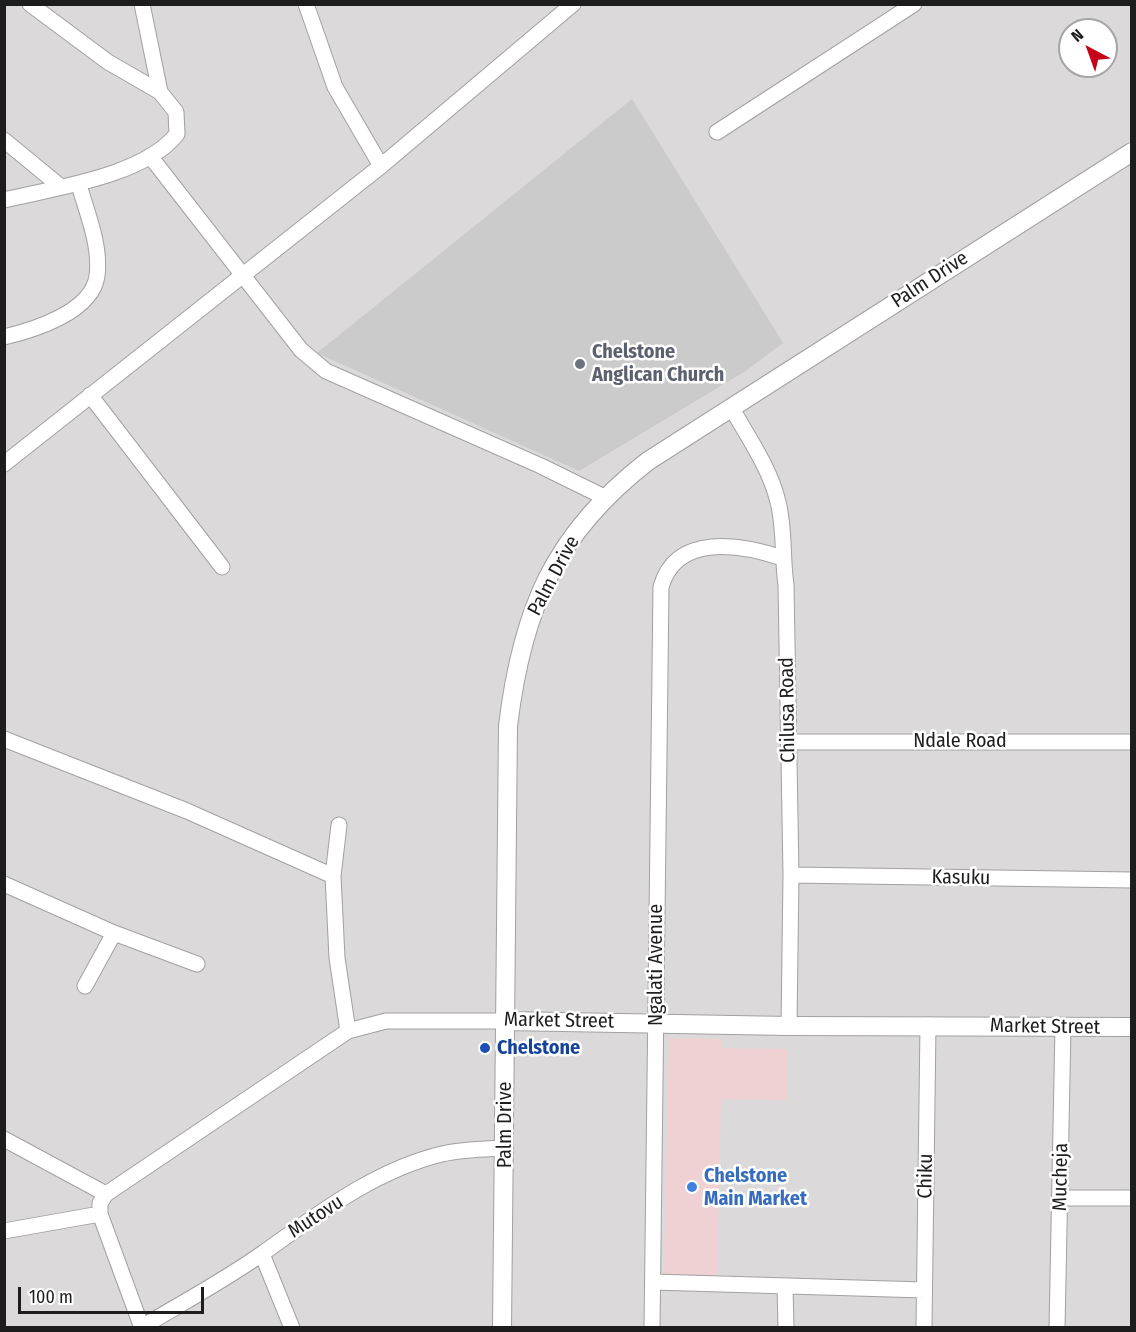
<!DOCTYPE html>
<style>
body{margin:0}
#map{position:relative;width:1136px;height:1332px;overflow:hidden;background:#eee9e2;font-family:"Fira Sans Condensed",sans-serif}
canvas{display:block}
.frame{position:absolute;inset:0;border:6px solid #1d1d1d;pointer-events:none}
.north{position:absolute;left:1058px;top:18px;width:60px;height:60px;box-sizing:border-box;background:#fff;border:2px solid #a5a5a5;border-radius:50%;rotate:319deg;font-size:16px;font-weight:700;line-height:24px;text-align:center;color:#1d1d1d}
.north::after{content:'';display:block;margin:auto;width:21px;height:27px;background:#c60318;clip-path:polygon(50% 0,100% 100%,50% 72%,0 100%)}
.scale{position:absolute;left:18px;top:1287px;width:186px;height:27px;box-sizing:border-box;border:3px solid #1d1d1d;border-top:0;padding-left:8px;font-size:18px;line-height:21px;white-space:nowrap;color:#1d1d1d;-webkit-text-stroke:4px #fff;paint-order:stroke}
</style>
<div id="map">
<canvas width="1136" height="1332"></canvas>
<div class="frame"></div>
<div class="north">N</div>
<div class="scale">100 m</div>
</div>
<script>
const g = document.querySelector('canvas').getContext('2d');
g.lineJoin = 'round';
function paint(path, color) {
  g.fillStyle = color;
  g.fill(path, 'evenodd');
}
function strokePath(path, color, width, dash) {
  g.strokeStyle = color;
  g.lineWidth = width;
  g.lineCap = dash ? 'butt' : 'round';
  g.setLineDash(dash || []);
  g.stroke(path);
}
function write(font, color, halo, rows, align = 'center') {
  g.font = font + ' "Fira Sans Condensed",sans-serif';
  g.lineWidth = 5;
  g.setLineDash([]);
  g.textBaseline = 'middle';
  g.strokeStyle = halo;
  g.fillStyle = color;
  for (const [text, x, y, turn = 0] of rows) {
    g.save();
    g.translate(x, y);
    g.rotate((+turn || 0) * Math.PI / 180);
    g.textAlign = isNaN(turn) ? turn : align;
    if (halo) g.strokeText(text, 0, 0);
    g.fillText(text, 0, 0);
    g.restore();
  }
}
const residential = new Path2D(`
 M5,5h1126v1322h-1126zM1070,30h36v36h-36z`);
const commercial = new Path2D(`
 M669,1038l53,1v9l66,1 -1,51 -66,-1 -4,177 -53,-1z`);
const religious = new Path2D(`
 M632,99l151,244 -39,29 -165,99 -262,-118z`);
const minor = new Path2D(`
 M30,4l78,58 52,30
 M306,4l29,83 46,79
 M717,132l197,-128
 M4,140l57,47
 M150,156l151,194 25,21 215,95 63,31
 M4,200c50,-12 140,-24 173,-66l-1,-22 -16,-20 -18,-88
 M4,337c30,-7 88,-25 93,-61 4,-30 -10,-63 -18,-91
 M90,395l132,172
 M731,407c17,30 39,61 47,95 7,27 4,56 8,83l5,290 -2,151
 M4,464l377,-298 192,-162
 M4,739l183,72 146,65 4,82 11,73
 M788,742h344
 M791,875l341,5
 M333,876l6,-51
 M4,884l110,49 83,31
 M85,986l29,-53
 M4,1139l102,55
 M1060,1198h72
 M4,1231l96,-17
 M262,1254l30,74
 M653,1282l271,8
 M785,1287l1,41
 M142,1327c40,-24 83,-47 121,-74 55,-39 112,-83 179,-99 20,-5 42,-5 63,-6
 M142,1328l-42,-114v-11l6,-9 242,-163 38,-10h120
 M652,1328l9,-741c15,-54 80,-43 121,-29
 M924,1328l4,-303
 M1057,1328l6,-301`);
const tertiary = new Path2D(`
 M506,1021l283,5 343,1
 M502,1328l6,-602c14,-116 46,-192 140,-265l484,-309`);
const markers = [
 [580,364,6,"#6b7280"],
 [485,1048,6,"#1a4fb4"],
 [692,1187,6,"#3f7fe0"]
];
const streetNames = [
 ["Palm Drive",930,280,-33],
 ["Palm Drive",554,576,-62],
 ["Chilusa Road",788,710,-91],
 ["Ndale Road",960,741],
 ["Kasuku",961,878,1],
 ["Ngalati Avenue",656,965,-90],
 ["Market Street",559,1021,1],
 ["Market Street",1045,1027,1],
 ["Palm Drive",505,1125,-90],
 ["Chiku",926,1176,-89],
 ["Mucheja",1061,1177,-89],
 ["Mutovu",316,1217,-33]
];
const worshipNames = [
 ["Chelstone",592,352],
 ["Anglican Church",592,375]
];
const transitNames = [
 ["Chelstone",497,1048]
];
const shopNames = [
 ["Chelstone",704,1176],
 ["Main Market",704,1199]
];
paint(residential, '#dbd9da');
paint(commercial, '#efd1d3');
paint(religious, '#cbcbcb');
strokePath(minor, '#a1a1a1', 17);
strokePath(tertiary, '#a1a1a1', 20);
strokePath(minor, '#fff', 15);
strokePath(tertiary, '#fff', 18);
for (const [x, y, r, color] of markers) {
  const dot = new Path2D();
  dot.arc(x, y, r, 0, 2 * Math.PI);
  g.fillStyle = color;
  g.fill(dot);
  strokePath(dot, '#fff', 2);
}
write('20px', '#1d1d1d', '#fff', streetNames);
write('bold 20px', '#5b616d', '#fff', worshipNames, 'left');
write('bold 20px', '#164399', '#fff', transitNames, 'left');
write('bold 20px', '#366cbe', '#fff', shopNames, 'left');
</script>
